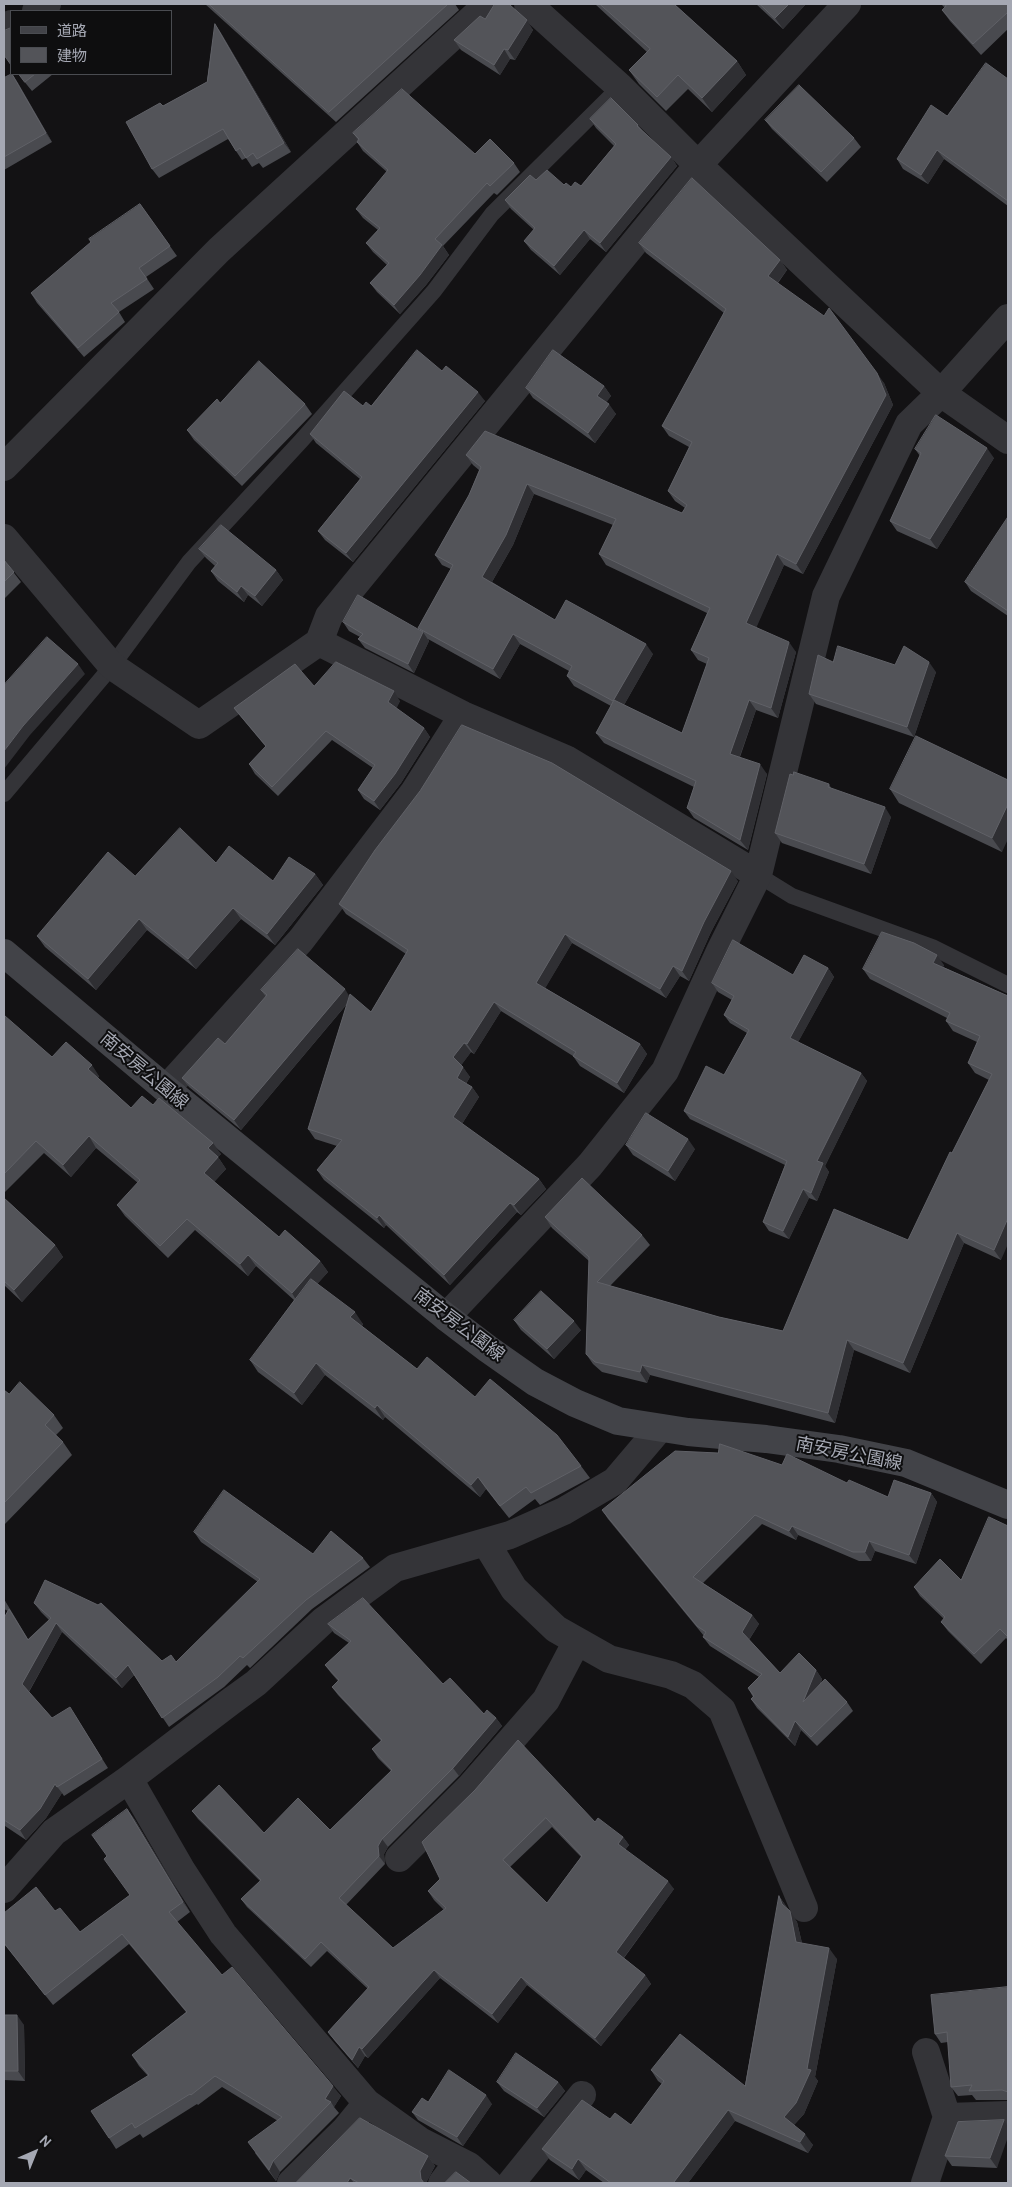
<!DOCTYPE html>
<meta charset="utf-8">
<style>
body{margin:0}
#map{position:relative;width:1012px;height:2187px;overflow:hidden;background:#131214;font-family:Cabin,"Noto Sans JP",sans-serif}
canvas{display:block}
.frame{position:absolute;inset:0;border:5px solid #a5a8b3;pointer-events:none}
.legend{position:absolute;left:10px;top:10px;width:162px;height:65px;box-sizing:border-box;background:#0e0e0f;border:1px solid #4a4c51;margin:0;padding:6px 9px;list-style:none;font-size:15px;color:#a5a8b3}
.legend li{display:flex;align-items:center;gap:10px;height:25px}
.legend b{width:25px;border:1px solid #4a4c51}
.north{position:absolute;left:10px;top:2127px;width:50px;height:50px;-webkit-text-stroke:4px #0e0e0f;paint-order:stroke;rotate:44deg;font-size:14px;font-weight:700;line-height:20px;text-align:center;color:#a5a8b3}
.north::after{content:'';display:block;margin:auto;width:18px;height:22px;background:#a5a8b3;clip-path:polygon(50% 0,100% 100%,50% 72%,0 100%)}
</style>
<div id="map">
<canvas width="1012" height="2187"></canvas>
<div class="frame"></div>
<ul class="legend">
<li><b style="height:6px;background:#424348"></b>道路</li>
<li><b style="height:14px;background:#535459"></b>建物</li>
</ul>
<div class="north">N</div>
</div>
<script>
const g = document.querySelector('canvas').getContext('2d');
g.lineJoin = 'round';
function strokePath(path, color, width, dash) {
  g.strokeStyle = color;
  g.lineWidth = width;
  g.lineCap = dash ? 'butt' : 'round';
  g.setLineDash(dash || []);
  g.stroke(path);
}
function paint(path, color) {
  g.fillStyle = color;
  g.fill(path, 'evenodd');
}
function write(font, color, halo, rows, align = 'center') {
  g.font = font + ' Cabin,"Noto Sans JP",sans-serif';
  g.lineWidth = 4;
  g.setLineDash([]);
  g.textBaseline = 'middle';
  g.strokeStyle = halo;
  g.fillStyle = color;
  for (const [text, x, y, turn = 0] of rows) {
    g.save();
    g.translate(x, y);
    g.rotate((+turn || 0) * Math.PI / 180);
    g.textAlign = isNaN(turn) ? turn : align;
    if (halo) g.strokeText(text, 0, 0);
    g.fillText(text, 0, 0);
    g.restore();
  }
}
const lane = new Path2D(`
 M4,794l108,-128 77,-104 112,-121 133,-150 58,-77 128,-127
 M758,875l34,21 140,51 76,38`);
const street = new Path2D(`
 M528,4l92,83 78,78 243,228 67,47
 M36,11l11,-7
 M4,27l7,-3
 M4,467l215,-217 269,-246
 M4,538l108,128 87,59 120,-83 10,-26 369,-451 149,-161
 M319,642l144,73 103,44 192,116
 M166,1089l135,-149 113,-148 49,-77
 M446,1317l144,-152 75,-94 55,-120 38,-76 68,-279 83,-172 32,-31 67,-75
 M486,1543l28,46 42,40 53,30 62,16 22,10 29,25 82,198
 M129,1779l53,92 41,63 144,169 53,38 49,25 19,17
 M399,1858l71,-71 76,-87 31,-59
 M4,1889l50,-57 75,-53 101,-77 26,-19 67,-62 72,-53 115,-33 54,-24 51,-30 45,-53
 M947,2117l61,-2
 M291,2183l54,-53 22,-27
 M442,2183l17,-22
 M511,2183l71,-88
 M925,2183l22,-66 -21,-65`);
const secondary = new Path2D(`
 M4,953l162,136 280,228 42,32 47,33 40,21 43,18 70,11 78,7 73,10 67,14 102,42`);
const wall = new Path2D(`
 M205,4h250l4,6 -123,112z
 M595,4h79l63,57 9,14 -34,37 -24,-23 -22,22 -27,-27 -10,-14 18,-18z
 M756,4h50l-23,25z
 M941,4h67v25l-27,26 -31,-34 -8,-11 3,-2z
 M515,9l18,21 -18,30 -5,-1 -10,16 -39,-25 -7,-10 31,-21z
 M215,24l6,9 70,119 -28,16 -4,-5 -7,4 -6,-9 -4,2 -14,-21 -69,39 -7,-9 11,-63 44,-24z
 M12,74l6,9 34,59 -48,28v-92z
 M18,74h35l-21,17z
 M1008,79v127l-64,-47 -16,25 -25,-15 -6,-10 50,-43z
 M590,119l48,6 5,6 28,26 6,9 -71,86 -16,-13 -30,36 -29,-25 -7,-9 10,-11 -23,-21 -6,-9 31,-20 35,7 10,-1 33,-40 -18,-18z
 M765,120l89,18 7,9 -34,35 -55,-53z
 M353,133l122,21 39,9 6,9 -23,23 -3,-2 -51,53 6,9 -23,30 -26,29 -23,-22 -7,-9 17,-18 -14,-13 -7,-9 12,-13 -15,-12 -7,-9 31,-37 -24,-21 -6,-9 1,-2z
 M140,204l37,52 -31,21 8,12 -35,23 6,10 -41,35 -47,-54 -6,-10z
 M639,243l141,17 7,10 -9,13 106,100 9,22 -90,169 -19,-9 -28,62 40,25 -18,66 -22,-8 -16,47 27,17 -19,76 -54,-32 -7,-10 7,-21 -90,-44 -8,-10 15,-27 -37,-20 -7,-10 2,-5 -49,-27 -20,35 -72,-40 1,2 -15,32 -49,-25 -7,-9 2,-2 -11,-6 -6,-9 78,9 -3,-3 33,-59 -9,-4 -7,-10 34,-60 10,-25 -6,-5 -7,-10 216,58 3,-5 -10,-7 -7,-10 21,-44 -20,-11 -7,-10 62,-113 -78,-60zM534,494l79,31 -14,29 7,11 101,48 -16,37 7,10 9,4 -25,69 -58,-28 29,-51 -98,-34 -63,-38 21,-37z
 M442,371l43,30 -132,161 -28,-22 -7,-9 42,-52 -44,-36 -6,-9 53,-28h8z
 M604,386l7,10 -5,6 10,12 -21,29 -62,-45 -7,-10z
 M220,403l85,1 7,10 -70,72 -48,-46 -7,-10z
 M915,449l79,9 -57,91 -40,-18 -7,-10 30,-65z
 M1008,517v99l-37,-25 -6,-9z
 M199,549l77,21 7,10 -21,26 -14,-11 -4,7 -26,-21 -7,-10 4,-5 -9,-8z
 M4,560l17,22 -17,17z
 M833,662l62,3 41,7 -22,65 -98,-33 -7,-10z
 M314,686l86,15 -4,7 28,20 6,9 -29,46 -21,27 -16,-11 -6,-9 15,-22 -41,-28 -54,56 -23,-22 -6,-10 17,-17 -25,-30 -7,-9z
 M1008,780l-6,72 -103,-49 -9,-14z
 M829,784l2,4 60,29 -20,57 -89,-31 -7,-10z
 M216,863l57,18 42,-7 8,11 -48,60 -34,-26 -45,50 -49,-39 -51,60 -51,-43 -8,-11 98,-60z
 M738,881l-27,51 -22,49 -9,-5 -14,22 -94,-55 -27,45 95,56 7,10 -23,39 -44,-27 -7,-10 -72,-45 -27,43 -3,-2 -10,13 9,12 -4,7 6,3 7,10 -17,27 77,55 7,10 -25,26 -4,-3 -67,73 -64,-60 -2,3 -60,-48 -7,-10 20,-24 -22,-7 -7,-10 39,-125 -106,126 -52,-43 -7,-9 43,-34 41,-47 -5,-7 89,7 21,15 35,-58 -60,-40 -7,-10z
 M944,965l-1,2 65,29 -7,264 -37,-17 -54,130 -56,-23 -19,73 -185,-48 -3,8 -45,-11 -9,-8 -7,-10 3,-93 -37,-33 -7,-11 97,18 8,10 -40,41 109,31 64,14 125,-91 81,-160 -14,-7 -7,-10 9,-21 -24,-11 -7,-10 1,-3 -77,-39 -7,-10z
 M828,968l6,9 -36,65 63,31 6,8 -42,85 4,6 -12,29 -8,-3 -20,41 -20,-8 -6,-9 22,-57 -95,-46 -6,-8 40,-36 23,-42 -17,-10 -6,-8 8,-15 -14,-8 -6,-9 81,-8z
 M4,1018l48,39 47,19 -1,2 33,30 22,-3 68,49 -3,3 8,12 -12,13 65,55 41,24 8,11 -11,12 46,40 -1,2 55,43 58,28 106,69 9,12 -50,27 -5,-6 -26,19 -23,-29 -6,8 -95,-80 -2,3 -58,-45 -23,30 -44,-33 -8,-12 44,-60 -38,-34 -8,10 -53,-46 -27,28 -43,-42 -8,-11 21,-22 -42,-35 -25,29 -27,-24 -40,40z
 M626,1145l69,4 -20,32 -42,-26z
 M4,1198l51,47 8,12 -41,45 -18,-17z
 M514,1320l67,10 -27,29 -33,-29z
 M4,1390l5,4 45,21 9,13 -7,7 7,7 9,13 -68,70z
 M782,1465l65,18 41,14 43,-4 6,9 -21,62 -41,-13 -4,10h-12l-61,-26 -2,5 -34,-16 -59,59 49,32 7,9 -10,16 31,33 36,-3 6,9 -1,4 26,19 6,9 -36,35 -16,-16 -6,16 -38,-38 -6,-9 2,-2 -5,-9 11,-11 -49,-31 -7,-9 1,-1 -96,-117 -6,-9z
 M1008,1526v114l-2,-2 -25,26 -33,-33 -7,-9 3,-3 -24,-23 -6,-9 47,-7z
 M194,1532l119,22 50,4 7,9 -58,42 -62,59 -3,-3 -23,22 -55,40 -35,-52 -12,13 -60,-56 -33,60 23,26 24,-1 32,51 -44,28 -2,-3 -16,25 -20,22 -21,-14 -1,3v-211l4,-7 -4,-2v-10l24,40 21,-19 -8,-8 -7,-9 128,58 14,1 82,-80 -57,-40z
 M328,1624l115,60 41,30 12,4 6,8 -43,50 -71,71 -4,7 1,10 -39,41 47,43 51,-38 -10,-10 -6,-9 12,-12 35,-89 120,32 28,15 6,8 -4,5 49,39 -50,69 21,17 6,9 -50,62 -74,-61 -29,38 -58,-45 -72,80 -3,-2 -7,12 -24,-28 -6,-8 40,-43 -41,-38 -16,16 -64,-60 -6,-8 19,-18 -62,-62 -6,-8 72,22 66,-3 61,-59 -13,-13 -6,-9 9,-8 -43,-46 -6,-8 6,-6 -7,-8 -6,-8 24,-22 -15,-10zM552,1827l29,30 -34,46 -37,-36z
 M127,1809l8,11 55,92 -13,10 45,53 119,121 -7,11 5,6 -59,59 -4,9 -21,-28 23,-32 -56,-34 -24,18 -1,-1 -54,34 -3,-4 -24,15 -7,-11 39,-62 -9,-10 -7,-11 54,-43 -57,-68 -76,61 -49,-61v-31l51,-2 25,21 50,-37 -23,-39z
 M779,1896l18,26 5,21 35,16 -22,118 3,4 -14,33 -10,11 19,20 -5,8 -73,-32 -47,62h-84l-18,-13 -7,10 -29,-20 -8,-11 68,-30 21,6 31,-41 -4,-3 -7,-11 94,16z
 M1008,1987v113h-32l-4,-5 -14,1 -7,-9 -3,-45 -7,1 -6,-9z
 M4,2015l20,10 1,56 -21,-1z
 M497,2082h61l7,9 -21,26 -40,-26z
 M428,2102l64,2 -29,42 -45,-26 -6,-8z
 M1004,2120l-7,48 -45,-2 -7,-10z
 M428,2156l7,10 -8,15v2h-131z`);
const shadedWall = new Path2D(`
 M789,4h17l-23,25 -8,-11z
 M527,20l6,10 -18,30 -7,-10z
 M215,24l6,9 70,119 -7,-9z
 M504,49l6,10 -10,16 -6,-10z
 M737,61l9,14 -34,37 -10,-14z
 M12,74l6,9 34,59 -6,-9z
 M937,150l7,9 -16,25 -7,-9z
 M671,157l6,9 -71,86 -6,-9z
 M584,230l6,9 -30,36 -6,-9z
 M442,245l7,10 -23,30 -26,29 -6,-9z
 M780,260l7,10 -12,16 -7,-10z
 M877,373l7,10 9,22 -90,169 -7,-10z
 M604,386l7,10 -7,10 -7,-10z
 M478,392l7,9 -132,161 -7,-9z
 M609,404l7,10 -21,29 -7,-10z
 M987,448l7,10 -57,91 -7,-10z
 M527,484l7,10 -21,51 -24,42 -7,-10z
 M777,554l7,11 -30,68 -8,-10z
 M276,570l7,10 -21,26 -7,-10z
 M241,586l7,9 -4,7 -7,-10z
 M423,632l6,9 -15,32 -6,-9z
 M513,634l7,10 -20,35 -7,-10z
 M789,642l7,10 -18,66 -7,-10z
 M646,644l7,10 -33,58 -7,-11z
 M929,662l7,10 -22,65 -7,-10z
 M78,664l7,10 -55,61 -26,34v-18l19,-25z
 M394,691l6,10 -5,11 -7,-10z
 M749,700l7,10 -19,54 -7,-10z
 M424,728l6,9 -29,46 -21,27 -6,-9z
 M760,764l7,10 -19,76 -8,-10z
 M1008,804v35l-6,13 -10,-14z
 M885,807l6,10 -20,57 -7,-10z
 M731,871l7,10 -27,51 -22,49 -7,-10 22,-49z
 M315,874l8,11 -48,60 -8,-11z
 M233,908l8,11 -45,50 -8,-10z
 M139,919l8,11 -51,60 -8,-11z
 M565,934l7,9 -29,49 -7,-9z
 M937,955l7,10 -4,8 -7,-10z
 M673,966l7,10 -14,22 -6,-9z
 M828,968l6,9 -38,69 -6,-8z
 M345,989l6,10 -110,131 -7,-10z
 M494,1002l7,9 -27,43 -7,-10z
 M464,1043l7,9 -11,15 -7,-10z
 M640,1044l7,10 -23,39 -7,-10z
 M92,1065l7,11 -3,4 -8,-11z
 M463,1067l7,10 -7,11 -6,-10z
 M861,1073l6,8 -42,85 4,6 -12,29 -6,-8 6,-32z
 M472,1087l7,10 -19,30 -7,-10z
 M89,1136l7,12 -25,29 -8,-12z
 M688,1139l7,10 -20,32 -7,-10z
 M213,1143l8,11 -5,6 -8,-12z
 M218,1157l8,12 -14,15 -8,-11z
 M539,1179l7,10 -25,26 -7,-10z
 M803,1189l6,9 -20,41 -6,-8z
 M510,1203l7,9 -67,73 -6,-10z
 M379,1215l7,10 -2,3 -7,-10z
 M1008,1218v26l-7,16 -7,-10z
 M957,1233l7,10 -54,130 -7,-10z
 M55,1245l8,12 -41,45 -8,-12z
 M248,1255l8,11 -8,10 -8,-12z
 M320,1261l8,11 -29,33 -7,-12z
 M355,1312l8,12 -4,6 -9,-13z
 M574,1321l7,9 -27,29 -7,-10z
 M847,1340l7,10 -19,73 -7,-10z
 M316,1363l9,12 -23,30 -8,-12z
 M642,1365l8,10 -3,8 -7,-11z
 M377,1405l8,12 -2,3 -8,-12z
 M478,1477l8,12 -6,8 -9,-12z
 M931,1493l6,9 -21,62 -7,-9z
 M792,1526l6,9 -2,5 -7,-9z
 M869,1541l6,10 -4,10 -6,-9z
 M752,1615l7,9 -11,17 -6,-9z
 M56,1623l6,9 -34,61 -6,-9z
 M128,1665l6,10 -12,13 -6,-10z
 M816,1670l6,9 -13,32 -6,-9z
 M496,1718l6,8 -43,50 -6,-8z
 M795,1721l6,9 -6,16 -7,-9z
 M55,1784l7,9 -16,25 -20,22 -6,-10z
 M127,1809l8,11 55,92 -7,-10z
 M623,1837l6,8 -6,7 -5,-8z
 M382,1839l6,8 -4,7 1,10 -6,-8 -1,-10z
 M668,1881l6,8 -52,71 -6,-8z
 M779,1896l7,10 4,8 -8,-10z
 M790,1911l7,11 7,30 -8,-10z
 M829,1948l8,11 -22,118 3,4 -14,33 -13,14 -7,-11 23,-48z
 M434,1970l6,8 -72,80 -6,-9z
 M645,1975l6,9 -50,62 -6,-8z
 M521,1977l6,8 -29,38 -6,-9z
 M17,2015l7,10 1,56 -7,-10z
 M359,2047l6,9 -7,12 -6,-8z
 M558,2082l7,9 -21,26 -7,-9z
 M333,2086l8,10 -7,11 -3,-5 -6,-3z
 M486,2095l6,9 -29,42 -6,-9z
 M728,2110l7,11 -47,62h-13l-1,-1z
 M1004,2120l4,7v10l-11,31 -7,-10z
 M805,2134l8,11 -5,8 -8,-11z
 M428,2156l7,10 -8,15v2h-3l-3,-4 -1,-8z
 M578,2159l8,11 -7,10 -7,-11z
 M273,2161l7,11 -4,9 -7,-11z
 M350,2178l4,5h-7z`);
const building = new Path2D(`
 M209,4h239l-119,108z
 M495,4h15v1l17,15 -19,30 -4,-1 -10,16 -40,-25 26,-24 5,3z
 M600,4h74l63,57 -35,37 -24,-23 -21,22 -28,-27 21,-21z
 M760,4h29l-14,14z
 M944,4h64v8l-35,32 -31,-34 4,-4z
 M215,24l69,119 -27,16 -4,-6 -7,5 -6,-10 -4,3 -13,-22 -71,40 -26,-47 34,-19 3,3 44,-24z
 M11,28v37l-7,-10v-24z
 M986,63l22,16v122l-71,-51 -16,25 -24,-16 34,-54 16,11z
 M12,74l34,59 -42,24v-79z
 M19,74h16l-10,8z
 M799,85l55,53 -33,34 -56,-52z
 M402,89l73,65 15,-15 24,24 -24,23 -3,-3 -52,56 7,6 -22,30 -26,30 -24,-22 19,-20 -23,-20 14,-15 -24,-19 32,-39 -31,-28 2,-3 -6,-6z
 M611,98l27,27 -1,1 34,31 -71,86 -16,-13 -30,36 -30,-25 11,-13 -30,-28 25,-25 6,5 11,-10 17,15 2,-2 5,4 4,-5 6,4 35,-42 -26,-25z
 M692,178l88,82 -12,16 56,40 5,-8 48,65 9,22 -90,169 -19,-10 -31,69 43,19 -18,66 -22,-8 -19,54 30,10 -20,76 -53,-32 9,-27 -100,-48 18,-33 68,33 27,-75 -18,-8 19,-42 -111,-54 17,-35 -89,-35 -21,51 -24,42 73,43 11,-20 80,44 -33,57 -46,-25 5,-10 -59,-32 -20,35 -75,-41 35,-63 -18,-10 34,-60 12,-28 -15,-12 19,-24 197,82 5,-8 -19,-14 24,-49 -30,-16 64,-117 -87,-66z
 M140,204l30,42 -31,22 8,11 -36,24 8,9 -41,36 -47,-55 60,-51 -2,-3z
 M417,350l25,21 4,-5 32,26 -132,161 -28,-22 44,-54 -52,-43 34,-43 19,15 3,-4 5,4z
 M553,350l51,36 -7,10 12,8 -21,29 -62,-45z
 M259,361l46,43 -70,72 -48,-46 30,-31 3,4z
 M936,415l51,33 -57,91 -40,-18 31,-68 -6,-4z
 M1008,517v94l-43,-29z
 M221,525l55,45 -21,26 -14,-10 -4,6 -26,-21 7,-8 -19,-14z
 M4,560l10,12 -10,10z
 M358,595l65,37 -15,32 -50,-25 5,-5 -20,-12z
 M47,637l31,27 -55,62 -19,25v-66z
 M838,646l57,19 9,-19 25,16 -22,65 -98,-33 9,-39 15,7z
 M336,662l58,29 -6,11 36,26 -29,46 -21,27 -16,-11 17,-25 -49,-34 -54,56 -23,-23 17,-18 -32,-38 61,-44 19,22z
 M462,725l90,38 179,108 -27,51 -22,49 -9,-5 -13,23 -95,-55 -29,49 104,61 -23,39 -44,-27 3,-4 -82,-50 -27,42 -3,-1 -11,14 10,10 -6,11 15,9 -19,30 86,62 -25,26 -4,-2 -66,72 -65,-60 -2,3 -60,-48 25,-30 -34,-11 42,-135 21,18 37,-62 -69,-46 36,-54 45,-59z
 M916,736l92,44v24l-16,34 -102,-49z
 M794,772l35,12 -1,3 57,20 -21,57 -89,-31 15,-59 3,1z
 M180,828l36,35 13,-17 44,35 16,-24 26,17 -48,60 -34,-26 -45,51 -49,-40 -51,60 -51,-43 71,-84 27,24z
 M882,932l32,11 23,12 -4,8 75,33v222l-14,32 -37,-17 -54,130 -56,-23 -19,73 -186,-48 -2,7 -45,-10 -9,-8 3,-97 -44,-40 37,-39 60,57 -45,47 122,35 64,14 51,-122 74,31 42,-88 2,1 40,-79 -24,-11 12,-27 -34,-15 4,-8 -87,-44z
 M733,940l60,35 11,-20 24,13 -38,70 71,35 -44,88 6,2 -12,30 -8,-4 -20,42 -20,-9 24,-61 -103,-50 22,-45 18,9 25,-45 -25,-15 10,-19 -22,-13z
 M298,949l47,40 -111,131 -52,-42 36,-40 7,6 42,-49 -6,-5z
 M5,1016l47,41 14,-15 26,23 -4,4 43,39 11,-12 11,9 6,-7 54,45 -5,5 10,9 -14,16 75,64 6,-7 35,31 -28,32 -44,-38 -8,9 -53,-45 -27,27 -43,-41 23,-25 -51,-44 -26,29 -27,-24 -32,33v-67l1,-1 -1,-1v-87z
 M646,1113l42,26 -20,32 -42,-26z
 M4,1198l51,47 -41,45 -10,-9z
 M311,1279l44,33 -5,5 67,52 10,-12 48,40 15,-18 67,56 24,31 -50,27 -5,-6 -26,19 -22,-29 -7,8 -94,-80 -2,3 -59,-45 -22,30 -44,-33z
 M541,1291l33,30 -27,28 -33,-29z
 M20,1382l34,33 -9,10 18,17 -59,61v-113l5,4z
 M720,1444l62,21 5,-11 60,29 2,-3 39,17 6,-17 37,13 -22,62 -40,-14 -4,11h-12l-61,-26 -3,5 -34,-16 -62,62 59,38 -10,17 38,41 19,-20 17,17 -13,32 22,-23 22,23 -36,35 -16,-16 -7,16 -37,-38 3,-3 -6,-8 14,-14 -59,-37 3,-5 -9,-6 -95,-116 73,-59 43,2z
 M224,1490l89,64 18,-23 32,27 -57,42 -63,58 -3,-2 -22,21 -56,41 -34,-53 -12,13 -60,-55 -34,61 30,34 18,-11 32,52 -45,28 -2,-3 -15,25 -20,21 -16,-10v-202l5,-9 19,31 23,-22 -17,-15 11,-23 53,25 3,-2 61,58 9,-6 5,7 84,-83 -66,-47z
 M989,1517l19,9v108l-1,2 -7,-7 -26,25 -33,-32 4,-5 -31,-30 26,-28 21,21z
 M363,1598l80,86 7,-6 34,36 3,-4 9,8 -43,50 -71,71 -4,7 1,10 -40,42 54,50 53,-40 -18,-17 12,-12 -18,-37 53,-52 43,-50 77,82 3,-4 25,19 -5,7 50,37 -52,71 29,23 -50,63 -74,-61 -29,37 -58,-44 -72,79 -3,-2 -7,13 -24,-28 41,-45 -48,-45 -16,17 -64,-60 20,-19 -69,-69 27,-26 45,48 34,-35 32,32 62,-60 -20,-21 10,-9 -50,-53 7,-7 -14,-15 26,-24 -23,-17zM546,1818l36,38 -35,47 -44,-43z
 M127,1809l56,93 -14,10 53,63 10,-8 101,119 -8,13 6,3 -58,59 -4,9 -21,-28 34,-25 -67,-41 -24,19 -1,-1 -55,34 -3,-5 -23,15 -18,-27 58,-36 -17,-20 55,-43 -65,-78 -77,61 -41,-52v-30l32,-26 19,24 5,-3 20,24 50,-37 -26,-36 3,-3 -15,-21z
 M779,1896l3,8 8,7 6,31 33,6 -22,121 4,1 -15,33 -12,14 21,17 -5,8 -72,-32 -54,72 1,1h-64l-33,-24 -6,10 -30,-20 40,-49 28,19 5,-6 16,12 33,-44 -13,-11 29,-36 65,52z
 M1008,1987v105l-6,-2 -33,1 3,-6 -21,2 -4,-55 -12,2 -4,-39z
 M4,2015h13l1,56h-14z
 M516,2053l42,29 -21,26 -40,-26z
 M449,2070l37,25 -29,42 -45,-25 10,-14 6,4z
 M360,2118l68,38 -8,15 1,8 3,4h-65l-9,-5 -3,5h-51z
 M1004,2120l-14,38 -45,-2 13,-34z
 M456,2172l15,11h-26z`);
const streetNames = [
 ["南安房公園線",144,1071,40],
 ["南安房公園線",459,1325,37],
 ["南安房公園線",849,1454,11]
];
strokePath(lane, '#343438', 16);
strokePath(street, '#343438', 28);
strokePath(secondary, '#424348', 28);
paint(wall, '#494a4f');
paint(shadedWall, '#2f2f33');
paint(building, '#535459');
strokePath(building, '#606167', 1);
write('18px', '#a5a8b3', '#0e0e0f', streetNames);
</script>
